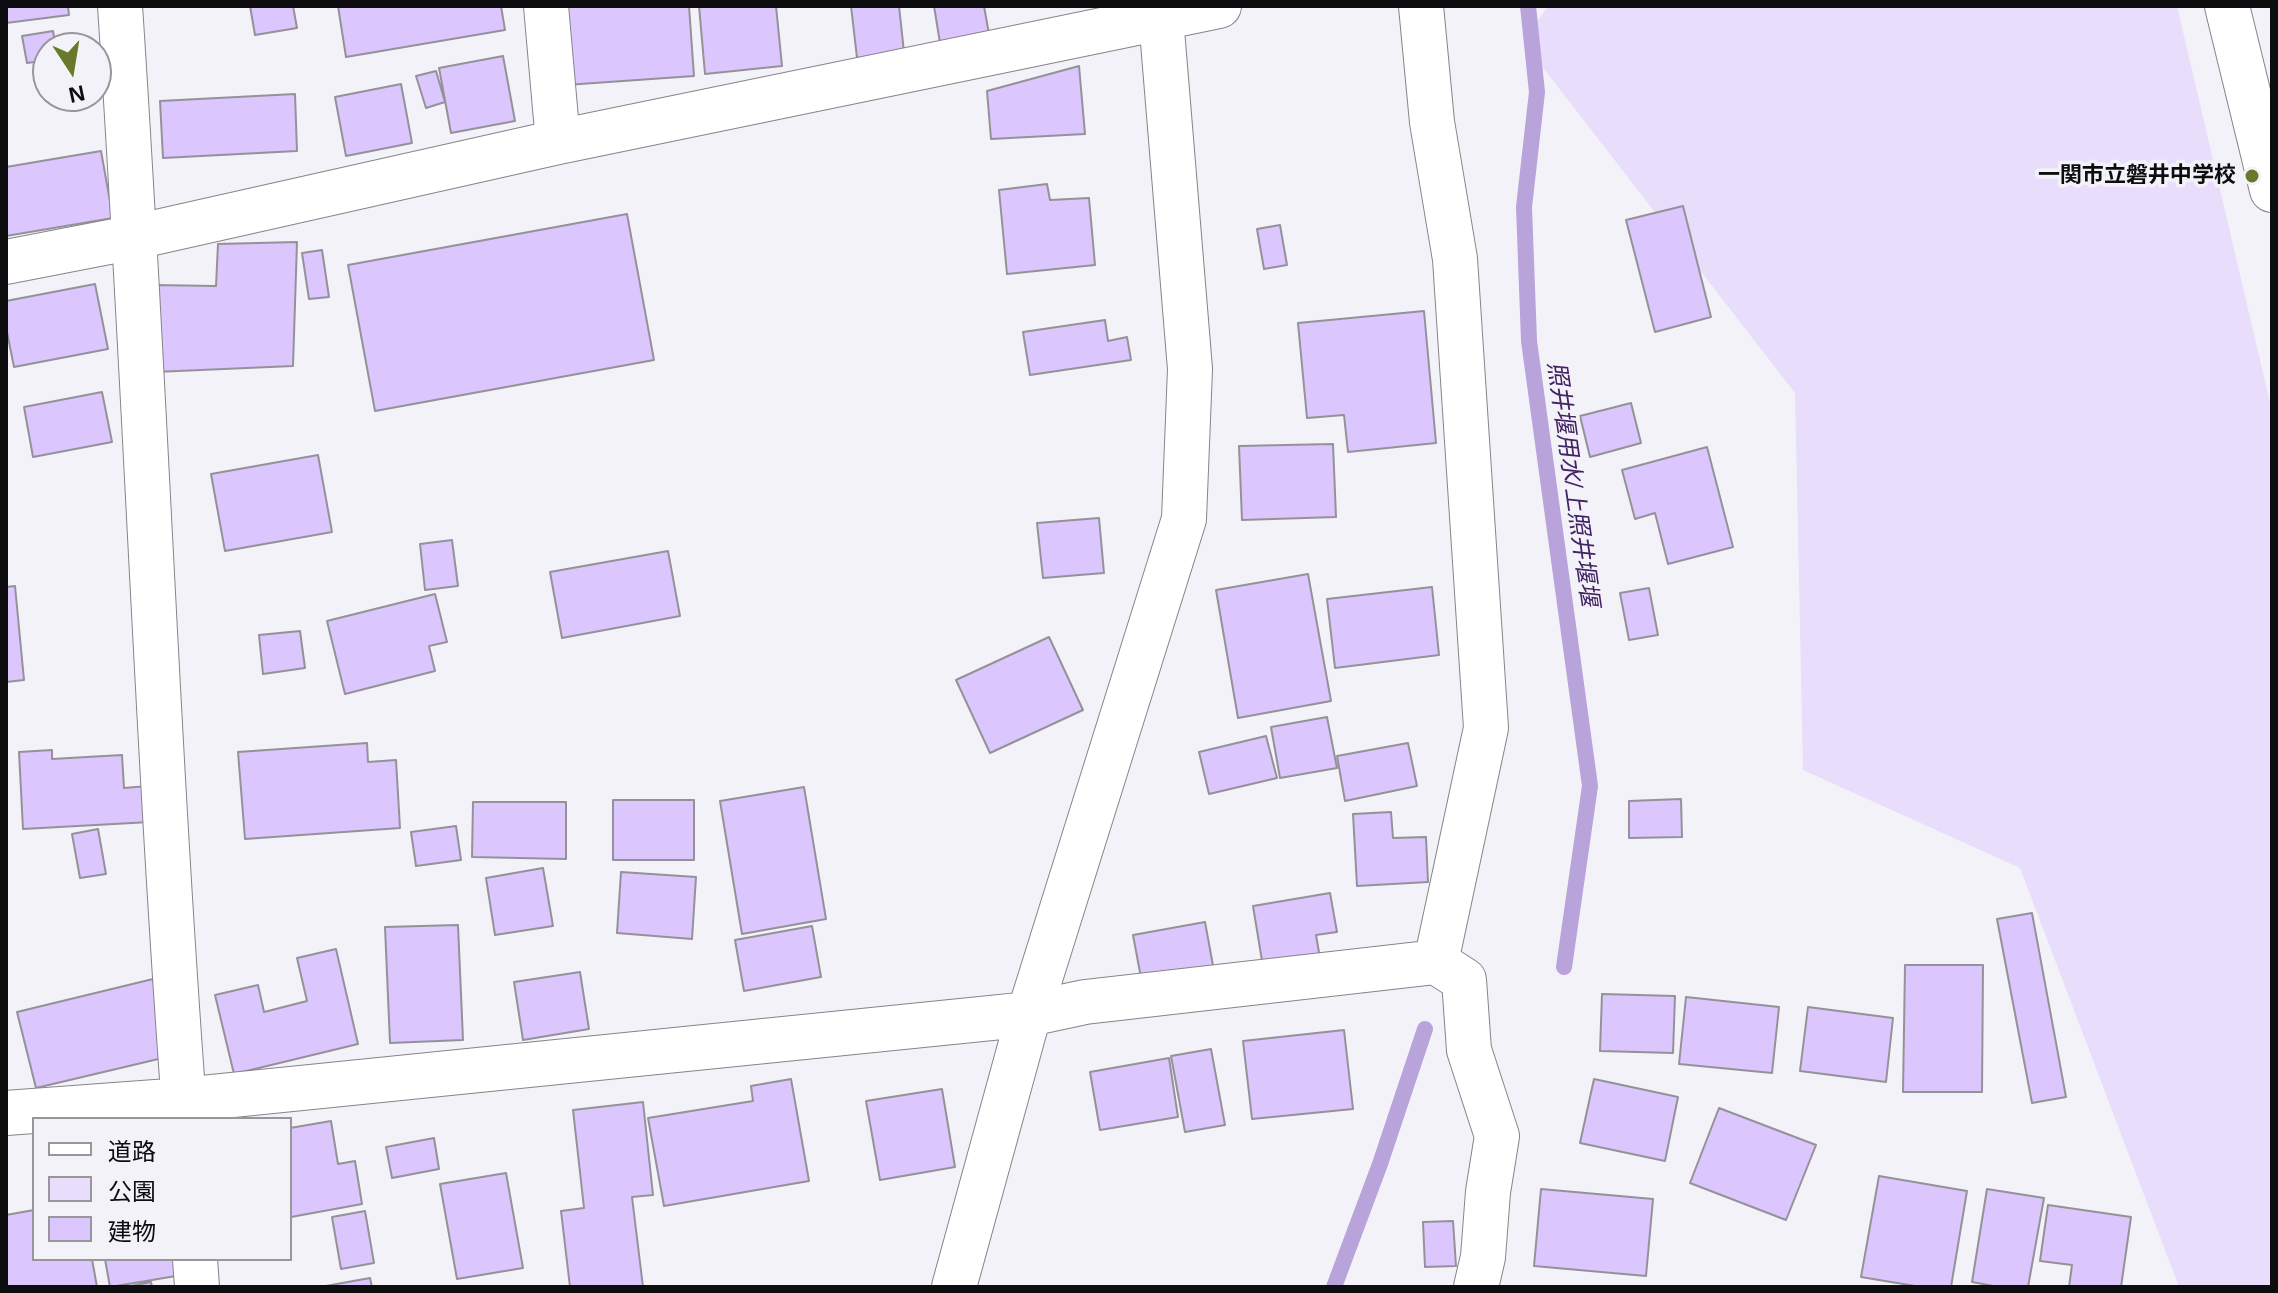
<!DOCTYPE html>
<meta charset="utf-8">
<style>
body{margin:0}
#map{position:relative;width:2278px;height:1293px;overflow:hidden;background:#f4f2f9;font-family:Arial,"Noto Sans JP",sans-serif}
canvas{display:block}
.frame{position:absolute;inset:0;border:8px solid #0d0d0f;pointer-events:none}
.legend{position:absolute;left:32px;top:1117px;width:260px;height:144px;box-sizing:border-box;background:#f4f2f9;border:2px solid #98969b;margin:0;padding:10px 14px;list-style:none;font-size:24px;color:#0d0d0f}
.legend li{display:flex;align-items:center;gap:16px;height:40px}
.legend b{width:40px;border:2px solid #98969b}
.north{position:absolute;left:32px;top:32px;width:80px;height:80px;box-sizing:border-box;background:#f4f2f9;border:2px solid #98969b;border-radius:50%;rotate:168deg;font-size:22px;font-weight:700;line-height:32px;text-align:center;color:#0d0d0f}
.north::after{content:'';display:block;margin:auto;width:28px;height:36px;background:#667a2a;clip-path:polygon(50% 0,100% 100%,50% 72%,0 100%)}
</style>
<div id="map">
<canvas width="2278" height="1293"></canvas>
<div class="frame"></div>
<ul class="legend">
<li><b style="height:10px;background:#fff"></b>道路</li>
<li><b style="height:22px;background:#e8defb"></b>公園</li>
<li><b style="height:22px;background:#dbc6fe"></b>建物</li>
</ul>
<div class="north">N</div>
</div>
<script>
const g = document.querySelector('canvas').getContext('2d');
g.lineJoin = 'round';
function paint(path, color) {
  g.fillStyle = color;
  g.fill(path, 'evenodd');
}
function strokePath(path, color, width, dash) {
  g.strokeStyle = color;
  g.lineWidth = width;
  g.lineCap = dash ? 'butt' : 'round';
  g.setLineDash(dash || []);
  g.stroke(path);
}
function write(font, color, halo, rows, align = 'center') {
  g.font = font + ' Arial,"Noto Sans JP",sans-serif';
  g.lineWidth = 7;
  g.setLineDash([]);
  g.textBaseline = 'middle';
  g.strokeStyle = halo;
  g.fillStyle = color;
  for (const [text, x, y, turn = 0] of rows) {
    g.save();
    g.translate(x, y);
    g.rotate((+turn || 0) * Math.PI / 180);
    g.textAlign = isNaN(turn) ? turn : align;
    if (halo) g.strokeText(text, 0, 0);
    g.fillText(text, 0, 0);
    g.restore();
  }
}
const green = new Path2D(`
 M1548,6h629l95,405v876h-93l-159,-419 -217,-98 -8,-377 -272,-351z`);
const stream = new Path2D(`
 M1528,6l9,86 -13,115 5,134 61,445 -26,181
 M1334,1287l46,-123 45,-135`);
const building = new Path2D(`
 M6,6h62l1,9 -63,8z
 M250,6h43l4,22 -42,7z
 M338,6h163l4,24 -159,27z
 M560,6h129l5,70 -128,9z
 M699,6h77l6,60 -77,8z
 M851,6h48l5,46 -47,6z
 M934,6h50l5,28 -49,9z
 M53,31l3,17h-8v12l-21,3 -5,-27z
 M503,56l12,65 -64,12 -12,-65z
 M1079,66l6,68 -94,5 -4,-48z
 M436,71l9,31 -19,6 -10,-32z
 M401,84l11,59 -66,13 -11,-59z
 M295,94l2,57 -134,7 -3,-57z
 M101,151l12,67 -107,18v-69z
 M1047,184l3,16 39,-2 6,67 -88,9 -8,-84z
 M1683,206l28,111 -56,15 -29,-112z
 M627,214l27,146 -279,51 -27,-146z
 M1280,225l7,40 -23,4 -7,-40z
 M297,242l-4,124 -138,6 -1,-87 62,1 2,-42z
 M322,250l7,47 -20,2 -7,-46z
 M95,284l13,65 -94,18 -8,-40v-26z
 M1424,311l12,132 -88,9 -4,-37 -37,3 -9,-95z
 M1105,320l3,21 19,-4 4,23 -101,15 -7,-43z
 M102,392l10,50 -79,15 -9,-50z
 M1631,403l10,40 -51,14 -10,-41z
 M1333,444l3,73 -94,3 -3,-74z
 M1707,447l26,100 -65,17 -13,-51 -20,6 -13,-49z
 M318,455l14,77 -107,19 -14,-77z
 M1099,518l5,55 -61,5 -6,-55z
 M452,540l6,46 -33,4 -5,-46z
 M668,551l12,65 -118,22 -12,-66z
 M1308,574l23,127 -93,17 -22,-128z
 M15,586l9,94 -18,2v-95z
 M1432,587l7,68 -104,13 -8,-69z
 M1649,588l9,47 -29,5 -9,-47z
 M435,594l12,48 -18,4 6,25 -90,23 -18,-73z
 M300,631l5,37 -42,6 -4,-39z
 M1049,637l34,73 -93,43 -34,-73z
 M1327,717l10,51 -57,10 -9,-51z
 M1266,736l11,42 -68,16 -10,-42z
 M367,743l1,19 28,-2 4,68 -155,11 -7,-87z
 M1408,743l9,43 -72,15 -8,-45z
 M52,750v9l70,-4 2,33 24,-2 2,36 -127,7 -4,-77z
 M804,787l22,132 -84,15 -22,-133z
 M1681,799l1,38 -53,1v-37z
 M613,800h81v60h-81z
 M473,802h93v57l-94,-2z
 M1391,812l2,26 33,-1 2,45 -71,4 -4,-72z
 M456,826l5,34 -45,6 -5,-34z
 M98,829l8,45 -26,4 -8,-44z
 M543,868l10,58 -58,9 -9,-57z
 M621,872l75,5 -4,62 -75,-6z
 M1330,893l7,39 -21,3 5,29 -57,9 -11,-67z
 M2032,913l34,184 -34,6 -35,-184z
 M1205,922l11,60 -72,12 -11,-59z
 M458,925l5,115 -73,3 -5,-116z
 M812,926l9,51 -77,14 -9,-51z
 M336,949l22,95 -124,30 -19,-79 43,-10 6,27 43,-11 -10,-43z
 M1905,965h78l-1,127h-79z
 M580,972l9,57 -66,11 -9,-58z
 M153,979l18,77 -135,32 -19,-76z
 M1602,994l73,2 -2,57 -73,-2z
 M1686,997l93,10 -7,66 -93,-9z
 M1808,1007l85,11 -7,64 -86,-11z
 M1344,1030l9,79 -101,10 -9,-78z
 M1211,1049l14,76 -40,7 -14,-76z
 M1169,1058l9,59 -78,13 -10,-58z
 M791,1079l18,102 -145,25 -16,-88 105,-17 -2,-15z
 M1594,1079l84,18 -13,64 -85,-18z
 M942,1089l13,78 -75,13 -14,-79z
 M643,1102l10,93 -21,2 11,90h-73l-9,-76 23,-3 -11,-98z
 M1719,1108l97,37 -30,75 -96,-37z
 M331,1121l7,43 17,-3 7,43 -71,13 -1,-89z
 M434,1138l5,31 -47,9 -6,-31z
 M506,1173l17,95 -66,11 -17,-95z
 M1879,1176l88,15 -16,96h-30l-60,-10z
 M1541,1189l112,10 -7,77 -112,-10z
 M1987,1189l57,9 -16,89h-29l-27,-5z
 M2048,1205l83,12 -10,70h-52l3,-22 -32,-4z
 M34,1210v49h58l5,28h-91v-72z
 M365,1211l9,52 -33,6 -9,-52z
 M1453,1221l3,45 -31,1 -2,-45z
 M105,1259h80l3,15 -78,13z
 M370,1278l2,9h-52z
 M151,1282l1,5h-26z`);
const minor = new Path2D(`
 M120,6c25,371 37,742 65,1113
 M546,6l12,136
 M1421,6l11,116 23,137 31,469 -50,234
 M2227,6l45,184
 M6,262l129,-25 423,-95 661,-136
 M6,1113l177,-13 808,-82 38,-4 56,-12 351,-40 28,18 5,70 28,86 -9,56 -5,65 -7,30
 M195,1259l2,28
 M954,1287l75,-273 155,-495 6,-150 -30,-363`);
const markers = [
 [2252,176,8,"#667a2a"]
];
const poiNames = [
 ["一関市立磐井中学校",2236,176]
];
const waterNames = [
 ["照井堰用水/上照井堰堰",1572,484,82]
];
paint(green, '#e8defb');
strokePath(stream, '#b8a3da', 16);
paint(building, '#dbc6fe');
strokePath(building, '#949298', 2);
strokePath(minor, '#868489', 46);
strokePath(minor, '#fff', 44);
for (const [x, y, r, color] of markers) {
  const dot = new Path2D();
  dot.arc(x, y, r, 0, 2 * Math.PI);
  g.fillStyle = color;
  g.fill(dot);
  strokePath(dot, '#f4f2f9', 3);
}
write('bold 22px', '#0d0d0f', '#f4f2f9', poiNames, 'right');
write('italic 24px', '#412364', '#f4f2f9', waterNames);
</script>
